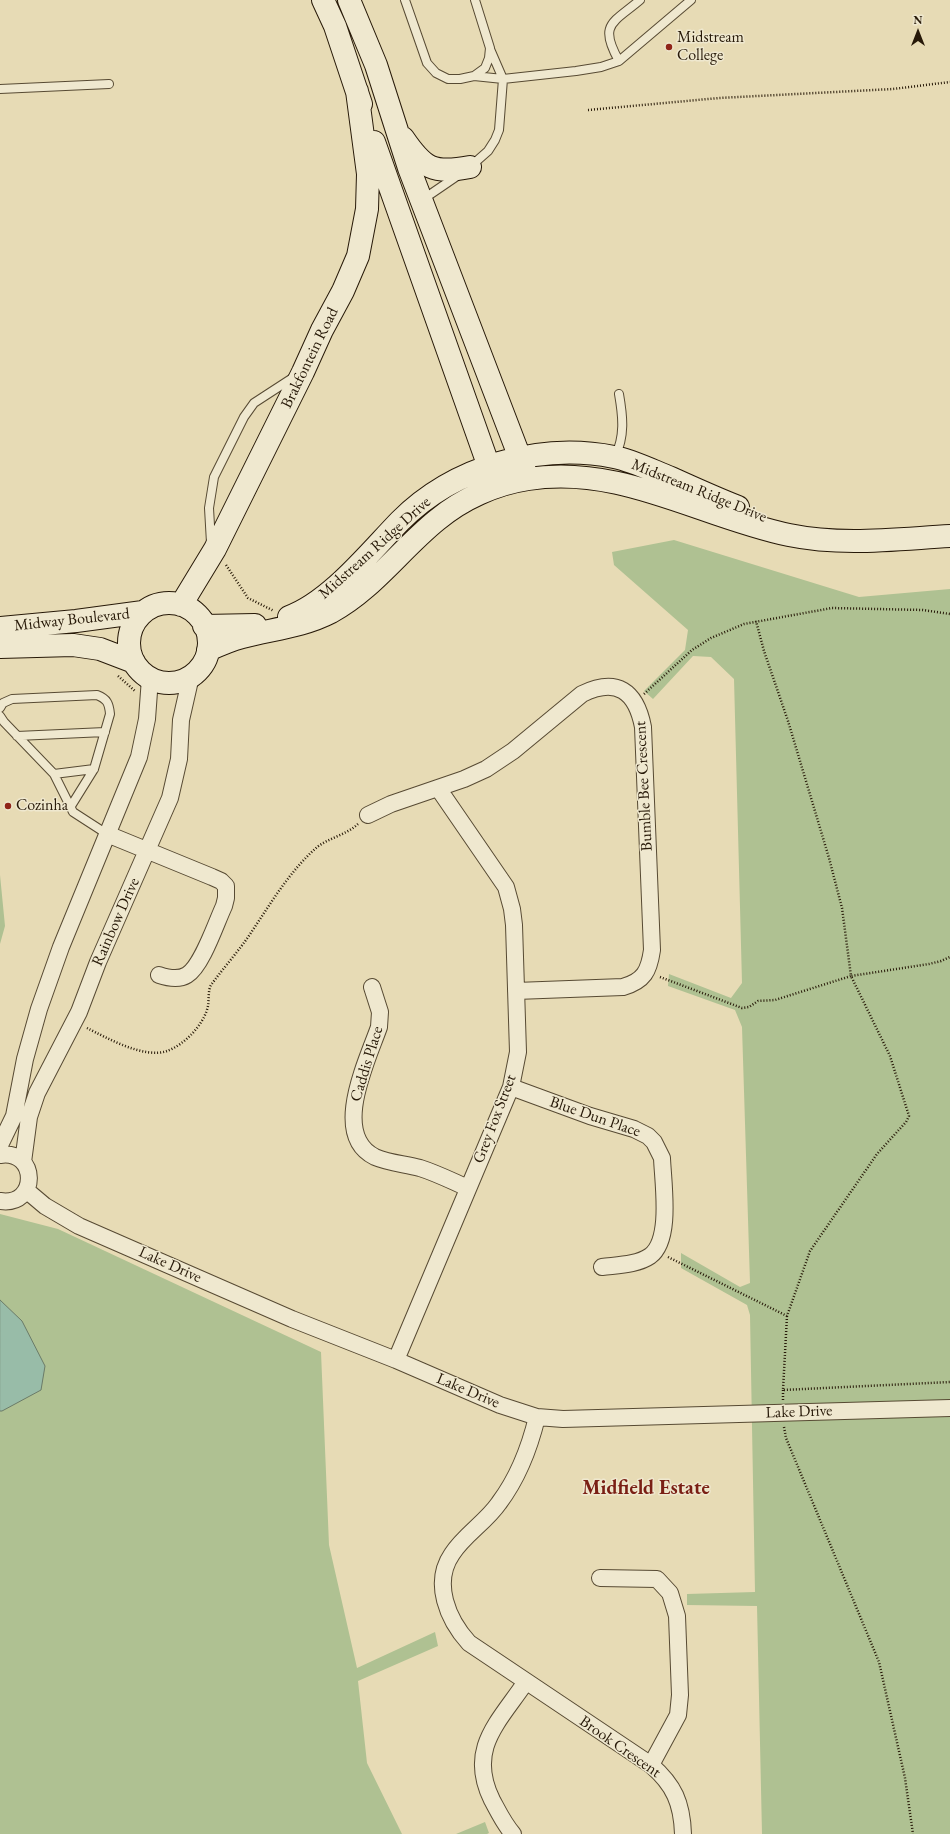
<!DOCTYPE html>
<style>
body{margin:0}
#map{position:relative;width:950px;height:1834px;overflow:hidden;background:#e7dbb5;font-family:"EB Garamond",serif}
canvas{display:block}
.north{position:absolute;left:898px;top:12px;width:40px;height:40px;-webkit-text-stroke:3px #efe8cf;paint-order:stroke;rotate:0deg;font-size:11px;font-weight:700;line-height:16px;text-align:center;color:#271908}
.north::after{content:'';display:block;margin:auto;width:14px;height:18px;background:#271908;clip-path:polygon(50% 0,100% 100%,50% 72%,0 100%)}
</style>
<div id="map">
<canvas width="950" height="1834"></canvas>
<div class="north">N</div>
</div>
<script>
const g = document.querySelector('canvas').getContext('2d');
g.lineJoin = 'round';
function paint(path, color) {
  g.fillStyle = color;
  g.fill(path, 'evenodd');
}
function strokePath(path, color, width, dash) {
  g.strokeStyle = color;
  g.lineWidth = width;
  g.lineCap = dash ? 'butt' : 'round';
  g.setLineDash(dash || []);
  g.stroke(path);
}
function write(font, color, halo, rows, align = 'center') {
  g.font = font + ' "EB Garamond",serif';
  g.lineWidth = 3;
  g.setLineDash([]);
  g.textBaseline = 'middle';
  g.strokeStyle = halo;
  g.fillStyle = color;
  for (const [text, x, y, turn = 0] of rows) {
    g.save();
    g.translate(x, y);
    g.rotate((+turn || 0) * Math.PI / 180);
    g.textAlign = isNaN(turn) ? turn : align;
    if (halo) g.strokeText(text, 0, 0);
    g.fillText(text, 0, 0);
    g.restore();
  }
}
const green = new Path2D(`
 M674,540l185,57 91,-8v1245h-188l-5,-228 -70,-1v-11l68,-2 -5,-277 -3,-10 -66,-37v-15l59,34 10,-4 -8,-256 -7,-17 -67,-24 1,-12 62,24 11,-15 -8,-304 -23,-22 -18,-1 -40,43 -9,-8 41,-41 3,-20 -74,-65 -2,-13z
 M0,875l5,51 -5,18z
 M0,1214l58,15 263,123 8,193 28,123 78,-36 3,14 -80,35 9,82 35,71h-402z
 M485,1822l4,11 -2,1h-31z`);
const water = new Path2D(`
 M0,1300l22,21 23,45 -4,24 -39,21h-2z`);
const path = new Path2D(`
 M588,110l131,-12 174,-9 57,-7
 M226,565l22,33 26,13
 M118,676l17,15
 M644,694l48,-44 19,-12 33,-14 88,-16 91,2 27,4
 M660,977l82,31 7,-1 9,-6 17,-1 76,-24 -9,-68 -13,-50 -41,-137 -24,-70 -8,-30
 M87,1028c20,10 57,31 80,23 17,-6 37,-26 41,-45 1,-6 0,-16 3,-21 11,-15 24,-30 35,-45 22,-32 41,-66 70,-92 12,-10 30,-13 42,-24
 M668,1257l119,59 23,-65 67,-97 29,-32 3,-6 -19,-60 -39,-80 78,-12 12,-3 9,-4
 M787,1316l-4,74 167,-8
 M783,1400v-10
 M784,1427l2,11 93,224 26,116 8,56`);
const lane = new Path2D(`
 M405,0l22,63 9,10 12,6h12l14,-3 11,-8 4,-10 1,-10 -15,-48
 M619,61c-21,-37 -6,-38 21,-61
 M474,76l29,3 73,-8 25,-4 18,-6 72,-61
 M0,89l109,-5
 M471,166l17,-15 7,-11 4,-10 4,-51 -13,-30
 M422,200l38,-26
 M615,457c10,-21 8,-40 4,-63
 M211,543l-2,-35 5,-31 30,-60 10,-14 40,-26
 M0,708l3,-5 9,-4 85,-4c10,4 12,8 13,19l-16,55 -23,37
 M0,716l4,6 50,52 19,38 34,22
 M17,736l88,-4
 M54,774l40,-5`);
const street = new Path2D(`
 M368,815l23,-11 73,-25 22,-10 27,-18 69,-57c35,-17 54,-3 61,33l9,223c-3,21 -8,31 -29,37l-107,4
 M107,834l105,43 9,4 5,5v12l-2,8c-8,17 -22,60 -37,69 -8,5 -19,3 -28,0
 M372,987l8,25 -1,15c-11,32 -49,108 -4,130 14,6 30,7 45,11 16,5 32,13 48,20
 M511,1087l79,29 44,13 14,7 6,6 8,16c1,26 10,82 -12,98 -13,9 -33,9 -48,11
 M0,1145l14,-29 11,-57 14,-50 22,-62 78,-190 8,-38 3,-41
 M0,1155c38,-6 39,52 0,46
 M23,1162l6,-45 8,-24 42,-81 19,-50 72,-164 9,-39 2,-39 10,-44
 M26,1190l19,16 34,20 213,93 104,41 104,45 37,12 26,2 387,-11
 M396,1360l115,-273 7,-35 -4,-127 -2,-16 -6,-22 -68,-99
 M537,1417c-7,29 -20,62 -38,86 -13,19 -35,32 -47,51 -20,29 -4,66 17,89l182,122c23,20 31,38 32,69
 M600,1578l57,1 13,14 7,23 3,79 -2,20 -27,50
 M513,1834c-9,-10 -15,-23 -21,-34 -25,-51 6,-77 33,-117`);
const secondary = new Path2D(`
 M323,0l12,26 26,78
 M349,0l27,65 33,103 116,303
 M403,138c21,31 30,36 67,29
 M374,142l120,339
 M129 643a40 40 0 1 1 80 0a40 40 0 1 1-80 0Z
 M181,605l34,-56 88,-177 19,-42 21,-39 15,-35 9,-47 1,-35 -11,-83
 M289,617c41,-15 80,-64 111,-96 54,-54 139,-79 214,-64 20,4 39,14 57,21 22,10 44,20 67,29
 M204,626l51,-1
 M0,628l76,-7 67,-9
 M0,647l73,-2 27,4 34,13
 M208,650c11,-5 22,-10 34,-13 30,-8 60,-10 89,-25 42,-23 69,-62 106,-92 25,-21 58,-36 91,-41 92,-15 174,38 261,56 53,11 107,4 161,1`);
const markers = [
 [669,47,4,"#8f2418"],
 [8,806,4,"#8f2418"]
];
const poiNames = [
 ["Midstream",677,38],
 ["College",677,56],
 ["Cozinha",16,806]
];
const streetNames = [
 ["Brakfontein Road",310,358,-64],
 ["Midstream Ridge Drive",699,491,22],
 ["Midstream Ridge Drive",375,548,-42],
 ["Midway Boulevard",72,620,-6],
 ["Bumble Bee Crescent",644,786,-93],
 ["Rainbow Drive",116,922,-66],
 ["Caddis Place",367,1064,-73],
 ["Blue Dun Place",595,1117,19],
 ["Grey Fox Street",495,1119,-69],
 ["Lake Drive",170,1265,24],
 ["Lake Drive",468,1391,23],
 ["Lake Drive",799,1412,-2],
 ["Brook Crescent",620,1747,35]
];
const districtNames = [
 ["Midfield Estate",646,1489]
];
paint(green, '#afc192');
paint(water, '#98bca8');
strokePath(water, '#6b7b68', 1);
strokePath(lane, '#574a33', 10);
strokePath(street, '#574a33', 18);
strokePath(secondary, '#271908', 24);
strokePath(path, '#271908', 2.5, [1, 2]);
strokePath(lane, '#efe8cf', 8);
strokePath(street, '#efe8cf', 16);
strokePath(secondary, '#efe8cf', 22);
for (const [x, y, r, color] of markers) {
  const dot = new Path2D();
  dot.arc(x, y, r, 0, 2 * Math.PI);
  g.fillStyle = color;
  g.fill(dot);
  strokePath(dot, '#efe8cf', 1.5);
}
write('16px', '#271908', '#efe8cf', poiNames, 'left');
write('16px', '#271908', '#efe8cf', streetNames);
write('bold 20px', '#7a1f14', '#efe8cf', districtNames);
</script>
